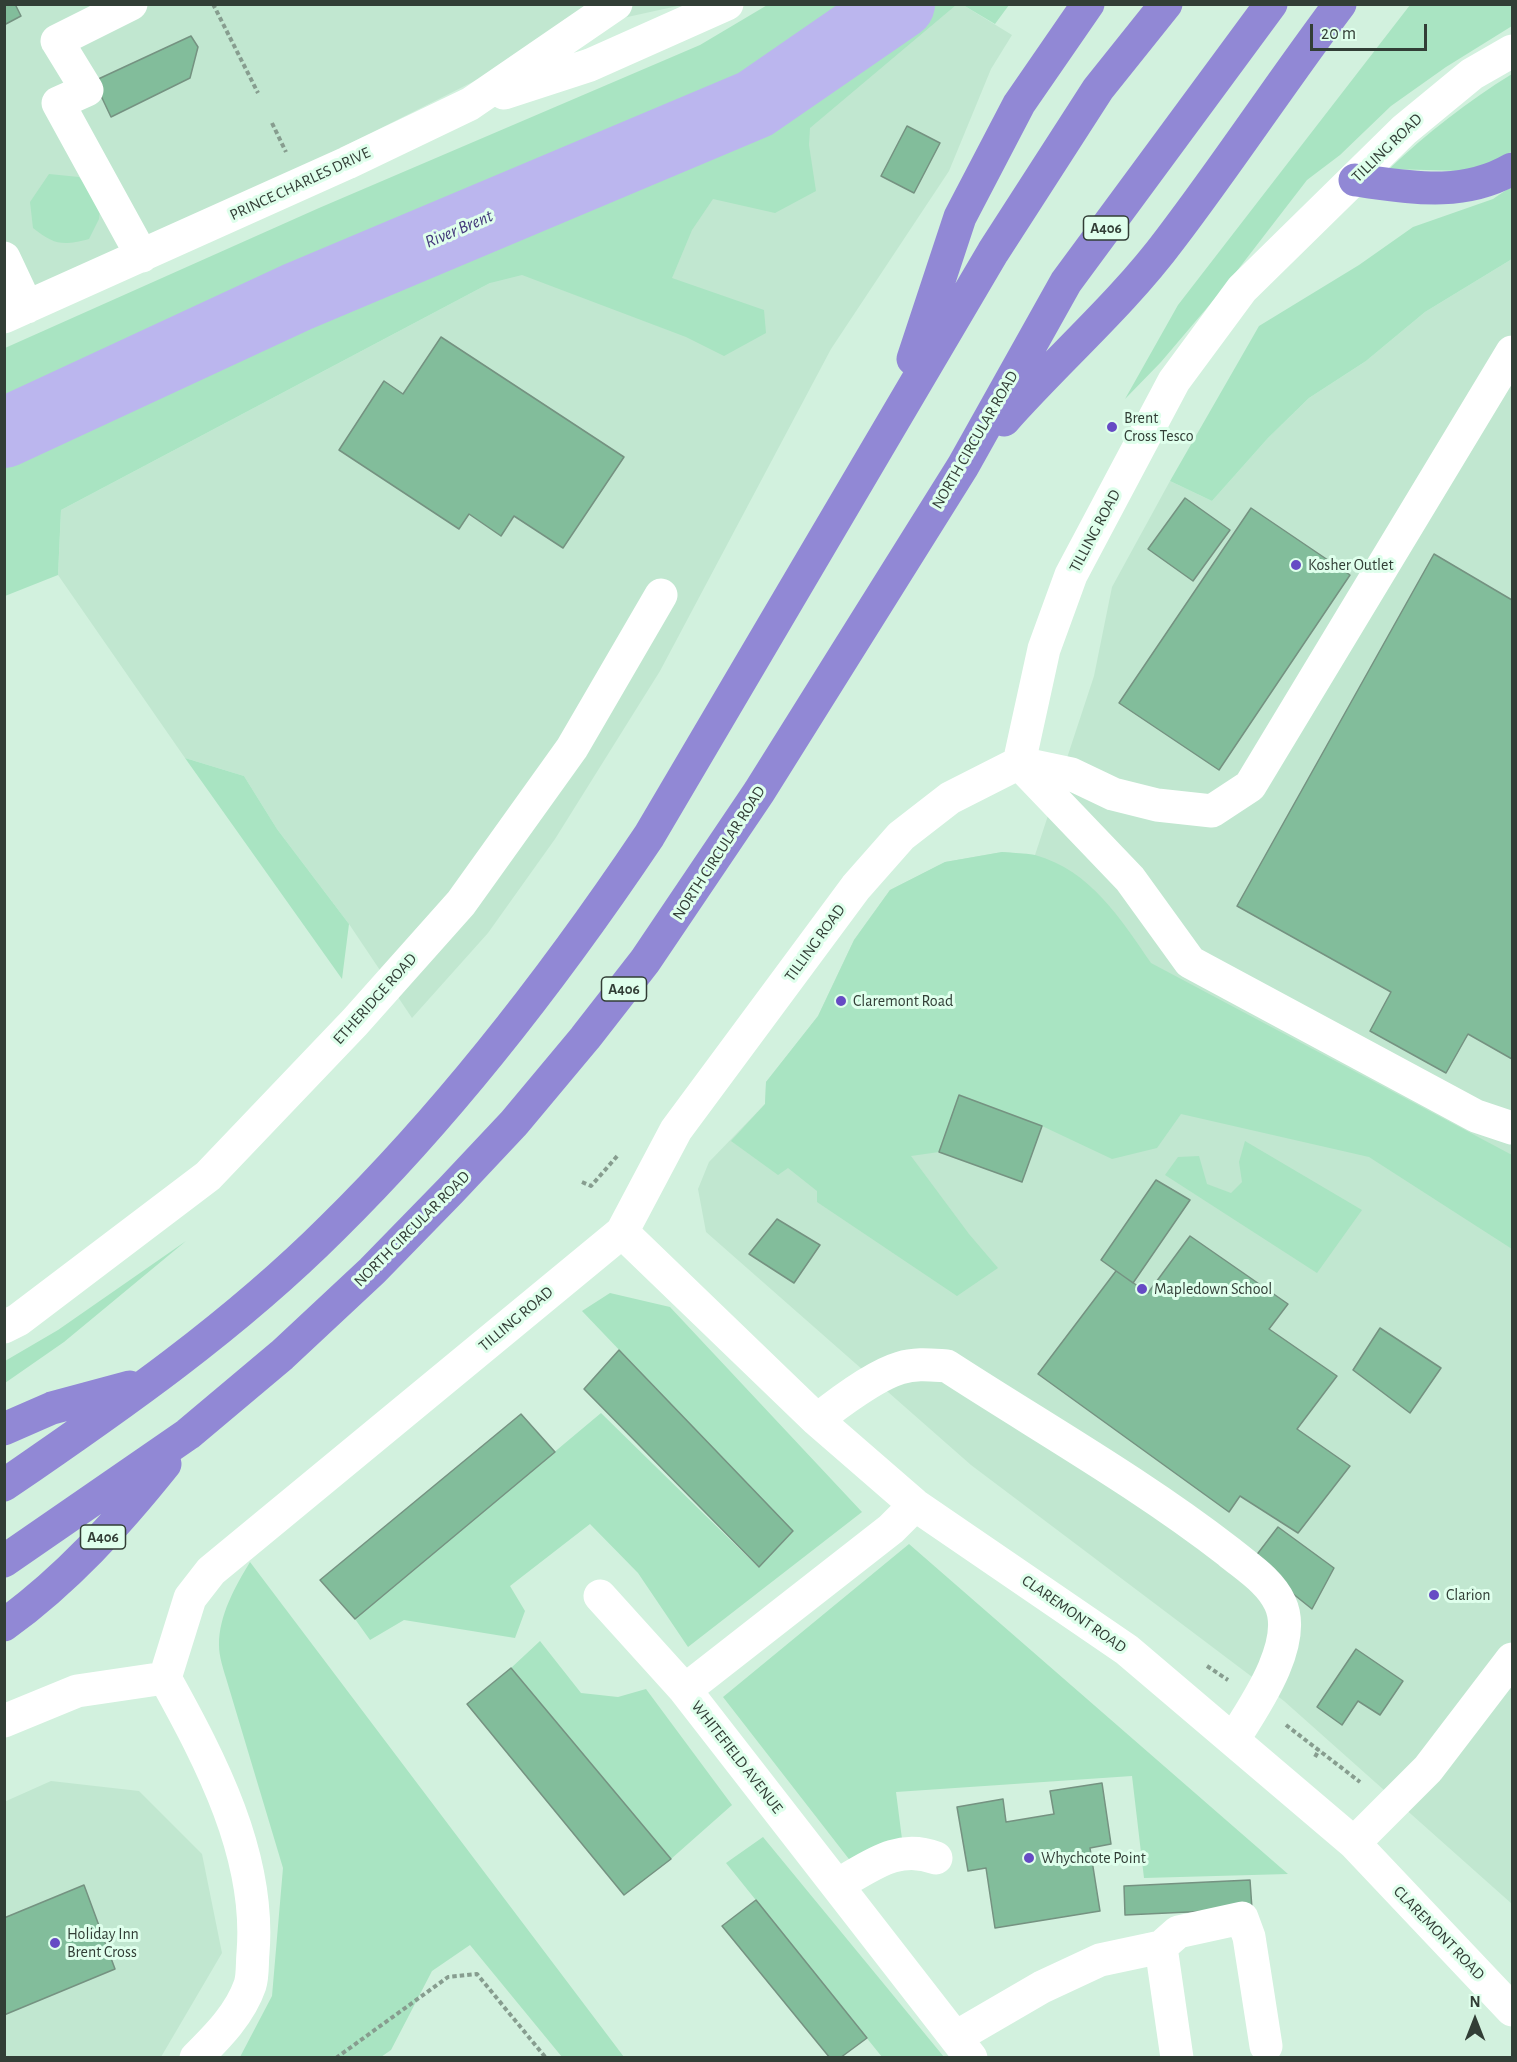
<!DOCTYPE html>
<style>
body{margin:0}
#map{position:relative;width:1517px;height:2062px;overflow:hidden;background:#d2f1de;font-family:"Alegreya Sans",sans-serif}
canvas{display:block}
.frame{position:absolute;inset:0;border:6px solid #323e36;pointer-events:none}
.north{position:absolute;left:1445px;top:1990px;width:60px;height:60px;-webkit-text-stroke:4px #dfffec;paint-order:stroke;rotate:0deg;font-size:16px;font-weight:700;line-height:24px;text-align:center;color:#323e36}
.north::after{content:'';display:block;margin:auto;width:21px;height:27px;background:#323e36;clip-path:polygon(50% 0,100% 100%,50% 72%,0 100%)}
.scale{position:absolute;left:1310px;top:24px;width:117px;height:27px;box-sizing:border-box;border:3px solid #323e36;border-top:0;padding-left:8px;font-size:18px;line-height:21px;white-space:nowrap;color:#323e36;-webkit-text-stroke:4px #dfffec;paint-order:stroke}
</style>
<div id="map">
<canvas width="1517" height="2062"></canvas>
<div class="frame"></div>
<div class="north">N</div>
<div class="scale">20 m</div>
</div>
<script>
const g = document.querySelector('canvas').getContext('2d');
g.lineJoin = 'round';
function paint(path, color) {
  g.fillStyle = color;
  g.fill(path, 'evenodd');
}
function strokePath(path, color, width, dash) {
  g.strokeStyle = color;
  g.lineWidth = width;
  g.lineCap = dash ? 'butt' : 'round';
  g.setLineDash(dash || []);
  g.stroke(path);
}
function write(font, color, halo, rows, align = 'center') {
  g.font = font + ' "Alegreya Sans",sans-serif';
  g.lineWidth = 6;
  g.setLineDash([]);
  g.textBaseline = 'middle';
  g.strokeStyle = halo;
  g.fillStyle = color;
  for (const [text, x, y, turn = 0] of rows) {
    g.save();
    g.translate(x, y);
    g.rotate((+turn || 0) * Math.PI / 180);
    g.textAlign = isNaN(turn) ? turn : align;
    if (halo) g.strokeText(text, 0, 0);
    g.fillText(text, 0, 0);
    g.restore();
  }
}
const built = new Path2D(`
 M5,5h677l-100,22 -577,290z
 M956,5h7l49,30 -21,34 -42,102 -118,178 -171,322 -105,168 -67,94 -76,85 -63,-94 -72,-95 -33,-53 -59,-18 -127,-183 3,-65 429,-227z
 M1512,259v1645l-228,-203 -313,-236 -265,-233 -8,-43 11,-27 56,-58 1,-22 52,-66 36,-76 36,-50 55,-28 57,-10 33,3 59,-179 18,-89 58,-106 42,20 56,-63 41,-40 57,-37 59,-49z
 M51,1781l88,10 63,63 20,99 -61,104h-156l-1,-255z`);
const green = new Path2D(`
 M769,4l105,1 -125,88 -547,227 -197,92v-64l314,-140 381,-163z
 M912,5h44l-146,123 -1,17 7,46 -41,22 -62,-14 -21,31 -20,48 92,32 2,23 -42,23 -38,-19 -164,-62 -32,8 -429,227 -3,65 -53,21v-139l301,-144 452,-195z
 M963,5h46l-14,19z
 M1410,5h102v21l-66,41 -55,39 -51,49 -33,25 -84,109 -62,73 -36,37 53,-94z
 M1512,74v77l-26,16 -23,4 -74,-2c38,-36 79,-68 123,-95z
 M49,174l30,3 22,23 -2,19 -10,20c-27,7 -34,6 -56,-11l-3,-26z
 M1512,186v73l-87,53 -59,49 -57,37 -41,40 -56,63 -42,-20 89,-155 100,-61 54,-38 80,-28z
 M185,758l59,18 33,53 72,95 -7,55z
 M1002,852c11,1 22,1 33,3 55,15 86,64 116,108l361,192v94l-143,-92 -188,-43 -24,34 -45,11 -70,-33 -82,-30 -21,56 -28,4 58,78 29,34 -41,28 -140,-94v-11l-29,-23 -10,7 -47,-34 34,-37 1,-22 52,-66 36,-76 36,-50 55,-28z
 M1245,1141l117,69 -45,63 -152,-98 13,-18 21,-1 8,28 24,9 11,-11 -3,-20z
 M186,1241l-122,101 -59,41v-22l53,-31z
 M610,1293l60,14 192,205 -174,135 -50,-74 -48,-49 -80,62 15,25 -10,27 -111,-18 -34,20 -15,-21 246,-206 157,154 35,-35 -211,-221z
 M909,1544l379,330 -144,4 -12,-102 -236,16 6,47 -50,24 -129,-166z
 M250,1562l374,495h-62l-92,-112 -38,26 -41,79 -10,7h-141l32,-61 11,-128 -57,-190c-3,-10 -7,-22 -7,-33 0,-30 16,-58 31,-83z
 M540,1641l41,52 37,4 28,-8 86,116 -61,54 -160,-191z
 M763,1837l181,220h-62l-156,-194z`);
const river = new Path2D(`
 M4,433l293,-136 458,-193 145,-100`);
const building = new Path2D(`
 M4,4h11l6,12 -17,9z
 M191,36l7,11 -8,31 -79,39 -17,-36z
 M907,126l33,17 -26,50 -33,-17z
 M441,337l183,120 -61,91 -49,-32 -13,20 -32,-22 -10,15 -120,-79 45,-69 19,13z
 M1185,498l45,32 -37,51 -45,-32z
 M1251,508l99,67 -131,195 -100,-67z
 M1434,554l78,46v459l-44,-25 -22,39 -76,-42 21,-39 -154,-86z
 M959,1095l83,31 -20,56 -83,-30z
 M1156,1180l34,20 -57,83 -32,-23z
 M777,1219l43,26 -26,38 -45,-29z
 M1190,1236l98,68 -19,25 68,47 -40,53 53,37 -52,67 -58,-37 -11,16 -191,-138 78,-103 32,22z
 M1380,1328l61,40 -31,45 -57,-43z
 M619,1350l174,181 -34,36 -175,-178z
 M521,1414l34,38 -200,167 -35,-39z
 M1278,1527l56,41 -22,41 -60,-48z
 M1356,1649l47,32 -23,34 -22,-14 -16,24 -25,-18z
 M511,1668l160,191 -47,36 -157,-191z
 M1102,1783l9,61 -21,4 10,63 -105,17 -9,-60 -18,3 -11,-64 46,-8 3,23 48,-8 -4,-23z
 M1250,1880l2,29 -127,6 -1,-29z
 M84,1885l31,84 -111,46v-97z
 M756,1900l111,138 -27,20h-10l-108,-132z`);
const path = new Path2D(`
 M213,4l45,89
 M272,123l14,29
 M582,1182l9,4 28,-32
 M1207,1666l21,14
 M1286,1725l74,57
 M1315,1757l4,-7
 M336,2058l112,-81 29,-3 69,84`);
const minor = new Path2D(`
 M131,4l-74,37 30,49 -29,13 84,153
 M504,93l86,-28 137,-61
 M4,258l23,49
 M4,317l343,-154 123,-59 146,-100
 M1019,763l52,11 42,20 44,11 55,6 38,-25 262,-434
 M1019,763l111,116 60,83 286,154 36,12
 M622,1232l195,188 98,85 212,145 227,193 158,167
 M4,1327l14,-7 190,-144 147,-154 106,-119 111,-155 89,-153
 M817,1420c20,-16 59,-45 83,-52 16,-5 31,-3 47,-2 94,61 193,117 282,186 18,15 41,29 51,51 19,40 -26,104 -47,137
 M915,1505l-24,24 -206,161 286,368
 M600,1596l85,94
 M165,1678l25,-80 21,-27 411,-339 54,-102 180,-243 45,-51 49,-38 69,-35 25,-114 27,-74 103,-194 68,-92 162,-159 68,-56 40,-23
 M165,1678c46,83 96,178 88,275 -1,10 0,23 -3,32 -10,29 -32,51 -54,73
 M4,1721l73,-30 88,-13
 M1354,1843l74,-74 84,-110
 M837,1885c33,-18 60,-42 99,-27
 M1161,1947l17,-15 64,-14 7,19 17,109
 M956,2037l86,-50 58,-27 61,-13 16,111`);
const highway = new Path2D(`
 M1355,180c54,7 107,18 157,-11
 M913,359l47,-142 59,-113 69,-100
 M1004,420c55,-62 118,-116 167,-182 58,-76 111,-157 169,-234
 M4,1429l48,-21 78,-21
 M4,1485c114,-78 230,-159 328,-257 120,-118 223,-252 317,-392l344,-584 105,-163 68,-85
 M4,1561l184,-127 94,-79 90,-84 79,-81 63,-67 71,-85 60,-77 114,-169 204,-326 103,-184 205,-278
 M4,1625c62,-45 113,-101 161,-161`);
const markers = [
 [1112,427,6,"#664bc4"],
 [1296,565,6,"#664bc4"],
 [841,1001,6,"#664bc4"],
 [1142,1289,6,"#664bc4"],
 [1434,1595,6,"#664bc4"],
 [1029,1858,6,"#664bc4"],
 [55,1943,6,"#664bc4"]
];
const shields = [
 [1106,228,45],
 [624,989,45],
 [103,1537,45]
];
const shieldNames = [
 ["A406",1106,228],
 ["A406",624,989],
 ["A406",103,1537]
];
const streetNames = [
 ["TILLING ROAD",1387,148,-44],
 ["PRINCE CHARLES DRIVE",300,184,-25],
 ["NORTH CIRCULAR ROAD",975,440,-60],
 ["TILLING ROAD",1095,531,-62],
 ["NORTH CIRCULAR ROAD",719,853,-57],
 ["TILLING ROAD",815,943,-54],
 ["ETHERIDGE ROAD",375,999,-48],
 ["NORTH CIRCULAR ROAD",412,1229,-45],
 ["TILLING ROAD",516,1319,-40],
 ["CLAREMONT ROAD",1074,1614,35],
 ["WHITEFIELD AVENUE",737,1757,52],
 ["CLAREMONT ROAD",1439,1933,46]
];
const poiNames = [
 ["Brent",1124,418],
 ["Cross Tesco",1124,436],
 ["Kosher Outlet",1308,565],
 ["Claremont Road",853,1001],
 ["Mapledown School",1154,1289],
 ["Clarion",1446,1595],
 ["Whychcote Point",1041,1858],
 ["Holiday Inn",67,1934],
 ["Brent Cross",67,1952]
];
const waterNames = [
 ["River Brent",459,229,-23]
];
paint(built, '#c1e7d0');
paint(green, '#a9e4c2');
strokePath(river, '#bbb6ee', 70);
paint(building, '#82bd9b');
strokePath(building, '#759281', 1.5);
strokePath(path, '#879d8f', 4, [4.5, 3]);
strokePath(minor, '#fff', 33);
strokePath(highway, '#9188d5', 33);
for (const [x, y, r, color] of markers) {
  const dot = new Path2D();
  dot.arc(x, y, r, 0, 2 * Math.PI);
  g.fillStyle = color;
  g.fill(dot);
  strokePath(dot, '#dfffec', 2);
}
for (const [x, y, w] of shields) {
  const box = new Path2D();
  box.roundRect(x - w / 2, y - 12, w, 24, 4.5);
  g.fillStyle = '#dfffec';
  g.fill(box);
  strokePath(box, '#323e36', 1.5);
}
write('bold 15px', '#323e36', null, shieldNames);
write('16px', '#323e36', '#dfffec', streetNames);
write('16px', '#323e36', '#dfffec', poiNames, 'left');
write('italic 18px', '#44397b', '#dfffec', waterNames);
</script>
